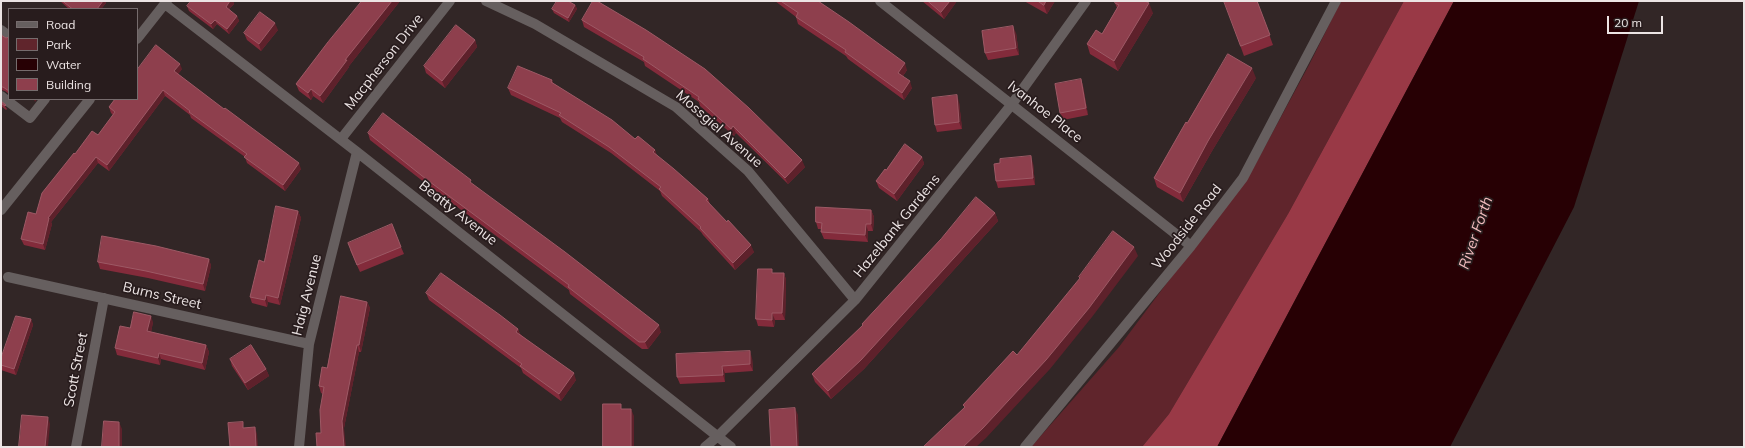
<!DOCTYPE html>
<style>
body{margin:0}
#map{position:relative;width:1745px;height:448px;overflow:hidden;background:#322626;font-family:Mulish,sans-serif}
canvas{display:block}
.frame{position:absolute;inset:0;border:2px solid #ece4e4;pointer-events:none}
.legend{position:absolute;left:8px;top:8px;width:130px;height:92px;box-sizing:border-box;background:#281c1d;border:1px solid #766c6d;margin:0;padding:5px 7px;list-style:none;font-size:12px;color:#ece4e4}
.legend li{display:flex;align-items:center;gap:8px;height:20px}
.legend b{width:20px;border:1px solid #766c6d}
.scale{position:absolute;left:1607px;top:16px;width:56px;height:18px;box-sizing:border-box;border:2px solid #ece4e4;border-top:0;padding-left:5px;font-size:12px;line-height:14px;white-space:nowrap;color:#ece4e4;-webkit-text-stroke:3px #281c1d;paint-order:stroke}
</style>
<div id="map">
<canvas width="1745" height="448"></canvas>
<div class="frame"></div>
<ul class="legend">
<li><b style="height:5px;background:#665f5f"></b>Road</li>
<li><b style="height:11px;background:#60252c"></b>Park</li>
<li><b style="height:11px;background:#270004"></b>Water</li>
<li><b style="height:11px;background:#8e3f4d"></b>Building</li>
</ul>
<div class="scale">20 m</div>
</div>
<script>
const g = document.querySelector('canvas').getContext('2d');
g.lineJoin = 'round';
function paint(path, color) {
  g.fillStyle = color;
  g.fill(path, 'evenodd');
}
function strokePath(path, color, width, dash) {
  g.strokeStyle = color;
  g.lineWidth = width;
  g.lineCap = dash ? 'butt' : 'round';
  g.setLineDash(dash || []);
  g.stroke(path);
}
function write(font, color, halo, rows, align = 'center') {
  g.font = font + ' Mulish,sans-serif';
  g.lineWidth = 3.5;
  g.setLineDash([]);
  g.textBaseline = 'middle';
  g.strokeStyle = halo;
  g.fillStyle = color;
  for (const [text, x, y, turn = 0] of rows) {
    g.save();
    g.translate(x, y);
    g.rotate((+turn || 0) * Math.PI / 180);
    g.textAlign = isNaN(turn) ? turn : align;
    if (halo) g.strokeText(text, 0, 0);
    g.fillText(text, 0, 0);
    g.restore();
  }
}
const green = new Path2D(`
 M1341,1h63l-116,213 -119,200 -27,33h-111l88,-100 136,-182 54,-100z`);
const forest = new Path2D(`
 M1404,1h50l-237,446h-75l27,-33 119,-200z`);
const water = new Path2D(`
 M1454,1h185l-65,206 -124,240h-233z`);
const minor = new Path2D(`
 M486,1l49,23 141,83 72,64 107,129
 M880,1l311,245
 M165,4l192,148 374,295
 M1,30l8,6
 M137,39l30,-38
 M1,96l29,22 15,-19
 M341,139l109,-138
 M1,210l89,-111
 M8,277l301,67
 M76,447l28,-149
 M299,447l10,-103 48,-192
 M705,447l13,-11 137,-136 157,-196 74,-103
 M1025,447l166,-201 52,-68 93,-177`);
const wall = new Path2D(`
 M60,1h45l1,2 -5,6h-32z
 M191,1h42l1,3 -5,5 8,7 2,5 -10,13 -12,-10 -4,5 -24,-18 -2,-5z
 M362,1h38l-51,65v1l-26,36 -10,-7 -2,4 -12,-9 -3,-7z
 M593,1l212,166 -17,17 -52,-51 -2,3 -34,-30 -1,-4 -54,-36 -1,-4 -60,-35 -2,-7z
 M775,1h43l89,69 -4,6 9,12 -8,12 -56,-41 -2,-3 -48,-32 -2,-7z
 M922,1h35l-13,18z
 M1024,1h31l-8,13z
 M1224,1h33l16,44 -29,11z
 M1115,3l38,10 -35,58 -28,-17 -3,-10 15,-10 15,-26z
 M575,5l2,4 -8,13 -15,-9 -2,-4z
 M278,30l-17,21 -14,-11 -3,-7z
 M1016,33l3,22 -31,5 -3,-7z
 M1,35l5,3 3,-1v57l-4,-3 -4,-1z
 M475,40l2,7 -32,41 -19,-15 -2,-7z
 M182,69l-4,5 123,95 -16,22 -38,-28 -2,-6 -54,-39 -1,-3 -25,-19 -56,75 -11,-8 -47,59 1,2 -7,26 -21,-5 -3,-6 15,-25 39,-60 23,-19 15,-20 -2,-2 -2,-6z
 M1256,78l-44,73 -29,51 -26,-15 -3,-9 33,-55z
 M1081,79l2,7 5,29 -25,5 -3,-7z
 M552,80l1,3 82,56 20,11 2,6 51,43 2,5 44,48 -19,18 -32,-35 -2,-3 -39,-36 -2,-5 -49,-38 -49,-31 -2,-4 -49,-23 -3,-7z
 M1,101l6,8 -1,1 -5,-4v1z
 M959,102l3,27 -25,3 -2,-7z
 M368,133l104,51 189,148 -13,17h-6l-72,-55 -1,-4 -140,-104 -59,-46z
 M922,157l2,7 -27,37 -18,-13 -3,-7 10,-11z
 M1033,163l2,22 -37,3 -2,-7z
 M871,210l3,7 -1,14h-5v11l-44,-3 -3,-7v-3h-3l-2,-7z
 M298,211l3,7 -21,87 -12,-3 -1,5 -15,-4 -2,-6 14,-35z
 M995,213l3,8 -134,148 -33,30 -16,-17 -3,-8 50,-48v-2z
 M401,247l3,7 -44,18 -10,-22z
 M209,259l2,7 -6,25 -57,-13 -48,-9 -2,-7z
 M774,273h10l2,7 -1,40h-10l-1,7 -16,-1 -2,-7z
 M426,293l92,36 2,5 56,46 -15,21 -38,-28 -2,-5 -92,-68z
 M367,302l3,6 -9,44h-2l-15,76 -23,5 2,-39 -2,-1 -2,-7 8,-18z
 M31,319l2,6 -17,50 -15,-5v-12z
 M153,322l-2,10 55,13 3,7 -4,18 -44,-11 -1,6 -43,-10 -2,-7 15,-20z
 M752,358l1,13 -28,2v9l-45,2 -3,-7z
 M230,359l36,10 3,7 -21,14 -16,-24z`);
const shadedWall = new Path2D(`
 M103,1h2l1,2 -5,6h-4z
 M230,1h3l1,3 -7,7 -1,-4z
 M392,1h8l-51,65v1l-26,36 -3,-7 25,-36z
 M950,1h7l-13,18 -3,-7z
 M1046,1h9l-8,13 -3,-9z
 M1149,3l4,10 -35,58 -4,-10z
 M575,5l2,4 -8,13 -1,-4z
 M237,16l2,5 -10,13 -2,-5z
 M215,20l2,4 -4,5 -2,-5z
 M275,23l3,7 -17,21 -2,-7z
 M1013,26l3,7 3,22 -3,-7z
 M475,40l2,7 -32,41 -3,-7z
 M905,63l2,7 -7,10 -2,-7z
 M180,64l2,5 -6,8 -2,-6z
 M1252,68l4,10 -44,73 -29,51 -3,-9 28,-52z
 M1081,79l2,7 5,29 -2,-7z
 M910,81l2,7 -8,12 -2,-7z
 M311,89l2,7 -2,4 -3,-7z
 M163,90l2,6 -56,75 -2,-6z
 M957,95l2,7 3,27 -3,-7z
 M34,99h3l-2,3z
 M733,126l3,7 -2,3 -3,-7z
 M655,150l2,6 -4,-4z
 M1031,156l2,7 2,22 -2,-7z
 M96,157l2,6 -47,59 1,2 -7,26 -2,-6 5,-26z
 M922,157l2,7 -27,37 -3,-7z
 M802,160l3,7 -17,17 -3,-6z
 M299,163l2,6 -16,22 -2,-6z
 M871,210l3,7 -1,14 -2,-7z
 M298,211l3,7 -21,87 -2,-7z
 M995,213l3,8 -134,148 -33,30 -3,-8z
 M866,224l2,7v11l-3,-7z
 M751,245l3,7 -19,18 -2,-7z
 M1134,247l4,9 -46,61 -42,52 -64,69 -10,9h-13z
 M209,259l2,7 -6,25 -2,-7z
 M784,273l2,7 -1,40 -3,-7z
 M266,295l2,7 -1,5 -2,-7z
 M367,302l3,6 -9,44 -2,-7z
 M772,313l3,7 -1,7 -2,-7z
 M151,316l2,6 -3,16 -3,-7z
 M31,319l2,6 -17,50 -2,-6z
 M659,325l2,7 -13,17 -3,-7z
 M518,329l2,7 -4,-4z
 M206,345l3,7 -4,18 -3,-7z
 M357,345l2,7 -15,76 2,19h-2l-2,-26z
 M750,351l2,7 1,13 -3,-7z
 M159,353l2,6 -1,6 -2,-7z
 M722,366l3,7v9l-2,-7z
 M266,369l3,7 -21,14 -3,-7z
 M574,373l2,7 -15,21 -2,-7z
 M795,408l3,7 1,32h-2z
 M631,409l3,7v31h-3z
 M48,417l2,7 -2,23h-3z
 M119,422l3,7v18h-3z
 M255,427l2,7 1,13h-2z`);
const building = new Path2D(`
 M63,1h40l-6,8h-24z
 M191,1h39l-4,6 11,9 -10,13 -12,-9 -4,4 -24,-18z
 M362,1h30l-47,59h2l-27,36 -9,-7 -3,4 -12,-9 32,-42z
 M557,1h11l7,4 -7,13 -16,-9z
 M593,1h4l49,29 59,39 44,39 53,52 -17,18 -52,-52 -2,3 -33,-30 1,-2 -56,-38 1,-2 -62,-37z
 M781,1h37l31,21 56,41 -7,10 12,8 -8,12 -57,-41 1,-2 -50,-33 2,-4z
 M928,1h22l-9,11z
 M1038,1h8l-2,4z
 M1116,1h29l4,2 -35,58 -27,-17 9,-14 6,4 17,-29 -4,-2z
 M1224,1h33l13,34 -29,11z
 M260,12l15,11 -16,21 -15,-11z
 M456,25l19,15 -33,41 -18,-15z
 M1013,26l3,22 -31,5 -3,-22z
 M1,35l5,3 3,-1v54l-6,-4h-2z
 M156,45l24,19 -6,7 50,38 1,-1 74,55 -16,22 -39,-28 3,-3 -58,-42 1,-1 -27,-21 -56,75 -11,-8 -48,61h1l-6,26 -22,-5 7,-27 8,2 6,-21 32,-40 1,1 17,-23 6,4 17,-23 -6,-5 6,-8h22v-29z
 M1228,54l24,14 -44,73 -28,52 -26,-15 32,-56 1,1z
 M518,66l34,14 -1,2 61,38 23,19 3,-3 17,14 -2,2 21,17 34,30 -2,1 21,22 1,-2 23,25 -18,18 -33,-35 1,-1 -42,-38 2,-2 -52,-40 -50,-32 2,-2 -53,-25z
 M1081,79l5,29 -26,5 -5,-29z
 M957,95l2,27 -24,3 -3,-27z
 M1,101l5,4 -1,1 -4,-3z
 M383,113l88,67 -1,2 95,70 94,73 -14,17h-6l-71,-55 1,-2 -143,-106 -58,-46z
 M905,144l17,13 -28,37 -18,-13 9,-12 1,1z
 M1031,156l2,22 -37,3 -2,-17 6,-1v-4z
 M976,197l19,16 -134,147 -33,31 -16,-17 51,-49 -1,-1 79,-85z
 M276,206l22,5 -20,87 -12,-3 -1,5 -15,-3 9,-37 5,2z
 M816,207l55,3v14h-5l-1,11 -44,-3 1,-9 -6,-1z
 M392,224l9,23 -44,18 -9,-22z
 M1113,231l21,16 -45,61 -43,52 -63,68 -20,19h-40l42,-40 -2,-2 50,-54 4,4 63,-77 -1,-1z
 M102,236l54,10 53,13 -6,25 -57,-13 -48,-9z
 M758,269h14v4h12l-2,40h-10v7l-16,-1z
 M441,273l59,42 18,14 -2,3 58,41 -15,21 -39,-28 2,-2 -96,-71z
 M341,296l26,6 -8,43h-2l-15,76 2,26h-27l-1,-14h5l-1,-23 4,-23 -5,-1 3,-19 5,1z
 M134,312l17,4 -4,15 59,14 -4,18 -43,-10 -1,5 -43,-10 5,-22 10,2z
 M16,316l15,3 -17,50 -13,-4v-7z
 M251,345l15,24 -21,14 -15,-24z
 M750,351v13l-28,2 1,9 -46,2 -1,-23z
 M603,404h18v5h10v38h-28z
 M795,408l2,39h-26l-2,-37z
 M22,415l26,2 -3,30h-26z
 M104,421l15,1v25h-17z
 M243,422v6l12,-1 1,20h-26l-2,-24z`);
const streetNames = [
 ["Macpherson Drive",384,62,-52],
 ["Ivanhoe Place",1045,112,38],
 ["Mossgiel Avenue",719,129,41],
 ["Beatty Avenue",458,213,38],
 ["Hazelbank Gardens",897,226,-51],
 ["Woodside Road",1187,227,-52],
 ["Haig Avenue",307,295,-76],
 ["Burns Street",162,296,13],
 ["Scott Street",76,370,-79]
];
const waterNames = [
 ["River Forth",1476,233,-71]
];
paint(green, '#60252c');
paint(forest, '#993946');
paint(water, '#270004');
strokePath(minor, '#665f5f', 10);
paint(wall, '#832b3b');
paint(shadedWall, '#5e212b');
paint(building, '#8e3f4d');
strokePath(building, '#9d5965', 1);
write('14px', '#ece4e4', '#281c1d', streetNames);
write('italic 15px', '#f1bbbd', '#281c1d', waterNames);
</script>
